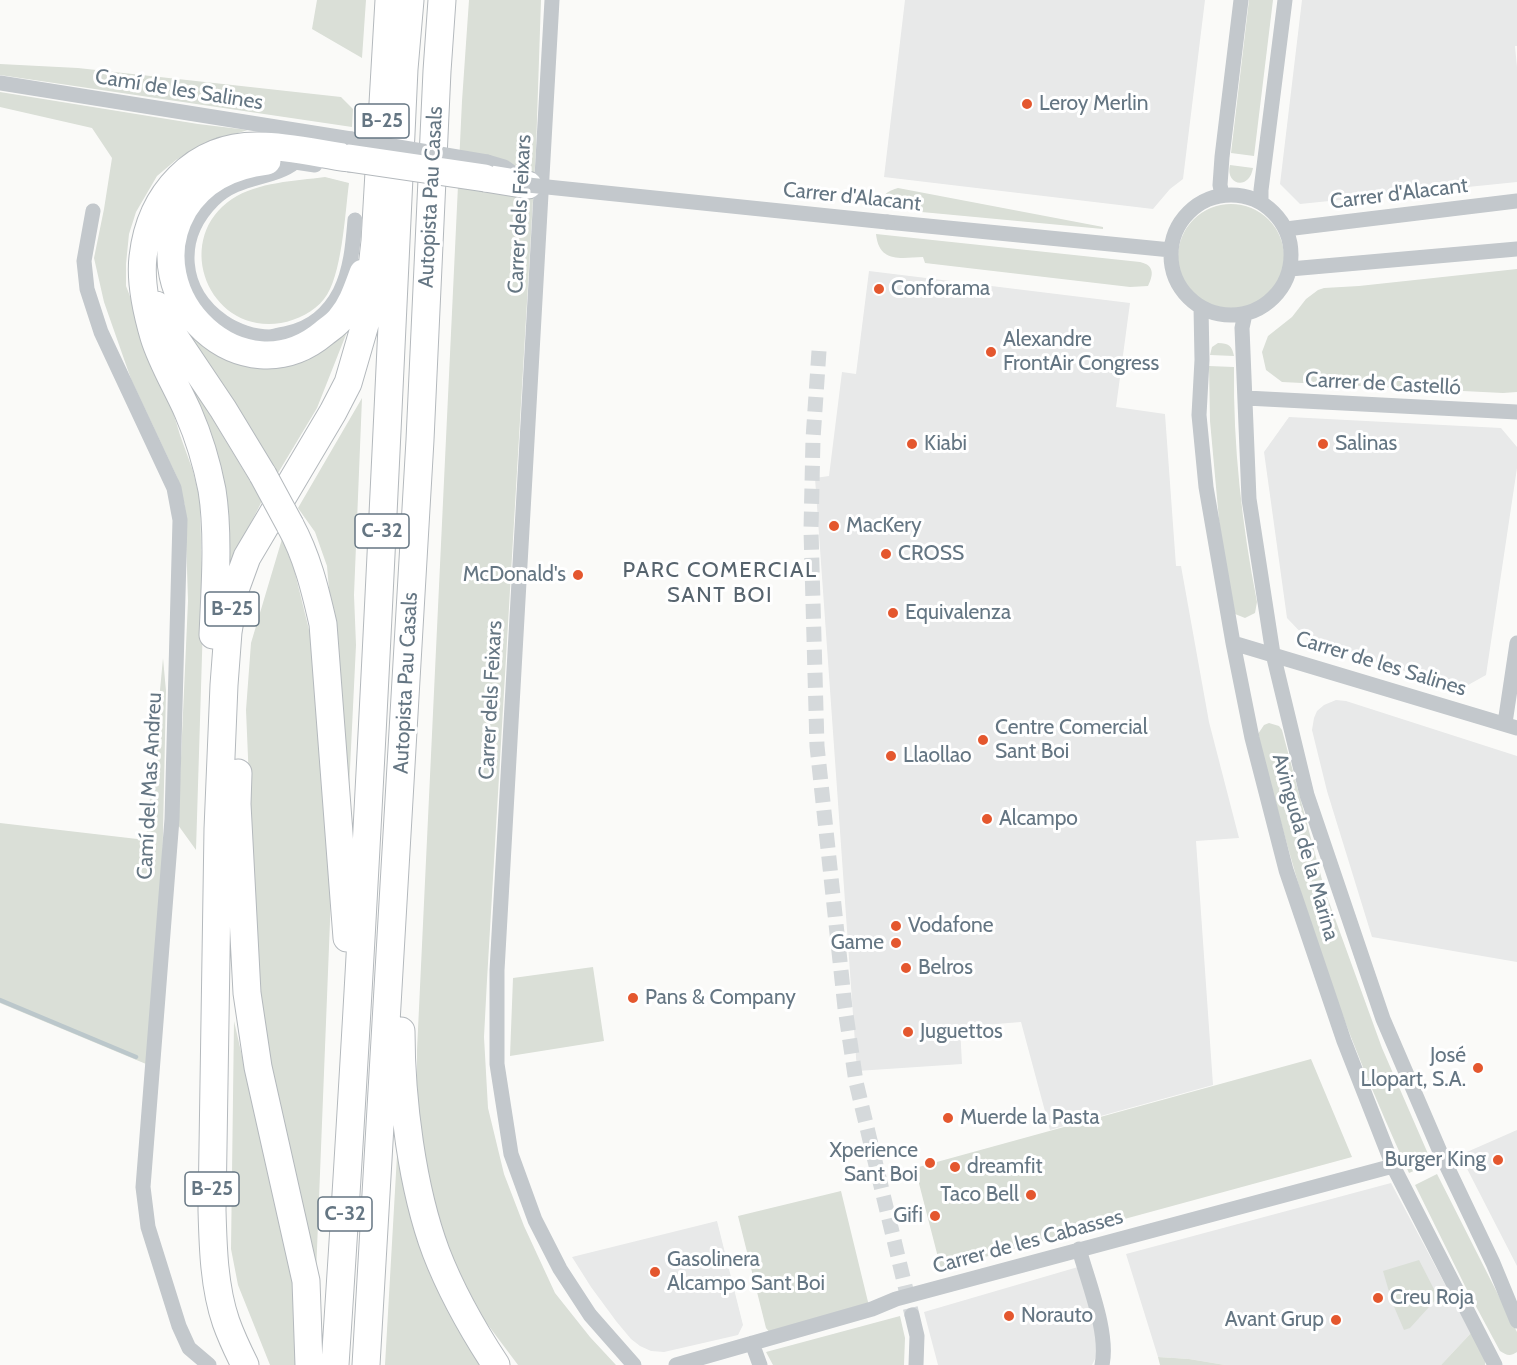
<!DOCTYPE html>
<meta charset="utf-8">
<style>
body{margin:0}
canvas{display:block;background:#fafaf8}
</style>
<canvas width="1517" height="1365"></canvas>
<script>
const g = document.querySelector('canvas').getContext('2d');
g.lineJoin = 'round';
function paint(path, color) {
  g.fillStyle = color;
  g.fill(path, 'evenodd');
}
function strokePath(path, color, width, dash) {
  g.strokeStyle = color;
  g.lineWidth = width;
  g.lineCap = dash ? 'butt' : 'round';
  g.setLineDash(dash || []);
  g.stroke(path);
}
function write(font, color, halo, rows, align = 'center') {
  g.font = font + ' Cabin,sans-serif';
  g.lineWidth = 6;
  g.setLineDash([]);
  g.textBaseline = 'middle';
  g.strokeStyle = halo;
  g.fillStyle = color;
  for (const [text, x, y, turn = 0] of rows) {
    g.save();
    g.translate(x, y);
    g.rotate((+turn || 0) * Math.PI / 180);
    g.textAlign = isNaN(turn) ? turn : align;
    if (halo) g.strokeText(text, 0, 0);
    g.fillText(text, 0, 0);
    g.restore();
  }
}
const built = new Path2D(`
 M905,0h300l-22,179 -13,10 -17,20 -269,-32z
 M1302,0h215v46h-2l2,21v115l-217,22 -20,-20z
 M869,271l261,32 -14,104 49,7 11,152h5l28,156 30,116 -43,3 17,244 -163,45 -29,-108 -61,5 2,37 -105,7 -42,-593 14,-2 13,-104 14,2z
 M1289,417l212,11 16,19v21l-31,207 -25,14 -153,-49 -21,-22 -23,-166z
 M1336,700l10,1 171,55v206l-145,-25 -45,-146 -15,-61 2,-12 3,-7 7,-6z
 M1517,1130v136l-57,-111z
 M1391,1183l80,150 -30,32h-216l-36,-6 -31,-2 -32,-103z
 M717,1221l26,104 -5,10 -74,17 -13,-1 -11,-5 -9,-7 -15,-18 -25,-34 -19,-30z
 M1078,1267l23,80 -9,18h-154l-14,-53z`);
const green = new Path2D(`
 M317,0h49l-4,58 -50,-29z
 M469,0h72l-5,149 -49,831 -3,57 4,71 16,66 20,52 31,67 35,44 26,28h-98l-42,-56 -29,-57 -30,-114v-88l45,-949z
 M1249,0h24l-19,156 -23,-3z
 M0,64l78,4 263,29 12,12 -1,18 -352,-52z
 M0,92l198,32 50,6 -44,13 -28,17 -19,16 -21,36 -7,22 -3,30v22l41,106 13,43 13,36 7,29 3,123 -7,227 -18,-25 10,-224 -3,-95 -8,-29 -46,-98 -27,-77 -10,-44 10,-49 8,-51 -20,-30 -92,-21z
 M1230,165l23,3c-4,23 -28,17 -23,-3z
 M325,177l24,6c-4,30 -7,94 -25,116 -10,13 -27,21 -43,24 -72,12 -110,-83 -49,-124 26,-17 63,-18 93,-22z
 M898,188l205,39v2l-224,-21c1,-12 8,-17 19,-20z
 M1178 257a53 53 0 1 1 106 0a53 53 0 1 1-106 0Z
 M876,234l264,28c14,3 14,12 8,24l-18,1 -205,-24 -2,-6c-23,1 -44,6 -47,-23z
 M1517,269v123l-14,1 -221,-11 -16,-12 -4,-18 6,-16 24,-19 14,-18 12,-9 6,-2 35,-2z
 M349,327l-32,81 -39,65 -80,-119 -13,-23 41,25 30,9 25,1 36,-11z
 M1218,343c11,0 14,3 16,13l-24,-1 2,-8z
 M1209,366l25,1c-1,79 8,158 23,235l-2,11 -10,5 -10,-4 -15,-83 -10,-110z
 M189,380l73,121 -31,61 -9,25 -25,-175z
 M362,398l-8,197 2,50 -8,165 -21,-244 -12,-34 -17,-24z
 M282,539l12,30 18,73 20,229 -16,403 -36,-165 -16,-83 -8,-79 -10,-237 5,-67z
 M163,658l3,33 -8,378 -158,-66v-180l146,17z
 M1269,723l10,3 3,4 43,161 57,157 50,115 -23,10c-32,-70 -62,-142 -87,-215 -25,-74 -45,-148 -64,-224l6,-9z
 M593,967l11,74 -94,15 3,-78z
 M234,1021l57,249 10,95h-31l-32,-80 -7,-36z
 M1311,1059l41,98 -411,112 -26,-101z
 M398,1138l85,227h-98z
 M1437,1174l80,158v20c-7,5 -11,3 -17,-1l-35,-65 -50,-101z
 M841,1191l28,115 -99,27 -4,-5 -28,-112z
 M1419,1260l19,37 -28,31 -6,2 -12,-28 -9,-31z
 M900,1316l5,22 -1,27h-131l-7,-13z
 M1471,1333l14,27v5h-44z
 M1158,1357l31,2 36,6h-65z`);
const stream = new Path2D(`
 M0,1000l136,57`);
const streetTunnel = new Path2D(`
 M819,351l-6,88 -2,91 6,216 28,262 11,74 56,233`);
const street = new Path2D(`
 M552,0l-55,970v94l14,90 24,66 25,49 30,46 44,50
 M0,83l351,56
 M487,162l17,5 17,12
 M315,165l-20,-3c-23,18 -57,13 -82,38 -38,38 -34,91 10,122 13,9 31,15 47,15 6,-1 13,-3 18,-4 24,-5 41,-20 52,-41 11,-22 13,-48 15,-72
 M1171 255a60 60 0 1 1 120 0a60 60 0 1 1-120 0Z
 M1222,195l-2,-10 2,-28 19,-157
 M1261,202v-12l24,-190
 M93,211l-9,50 3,28 14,43 73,156 6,32 -8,299 -29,368 5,40 31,99 10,22 20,17
 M887,222l284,28
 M1286,229l231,-28
 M1290,269l227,-20
 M1201,307l1,53 -3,55 7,72 27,156 19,95 34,132 58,171 49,125 102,199
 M1245,314l-3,14 7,171 24,155 34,141 76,224 58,135 52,109 24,58
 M1246,398l271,14
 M1233,643l284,85
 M1505,723l12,-80
 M1079,1249c9,33 30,84 23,116
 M912,1315l5,21 -1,29
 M752,1343l8,22
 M676,1365l196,-56 24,-10 497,-133`);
const highway = new Path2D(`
 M267,161c-34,4 -64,17 -83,48 -51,88 59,192 140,124 6,-5 13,-9 17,-15 11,-13 16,-29 22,-45
 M485,178l43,7
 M156,305l10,19 57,85 40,66
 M290,525c17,31 25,64 33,99l24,314
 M213,635c2,-45 6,-102 -1,-145 -5,-26 -14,-55 -24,-78 -11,-25 -26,-49 -34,-75 -7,-24 -14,-55 -11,-80 7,-63 51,-112 116,-111 30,0 61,8 90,12
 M238,773l-1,31 10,189 11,74 48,214 3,84
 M401,1031c0,68 11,157 35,221 15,39 37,78 60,113
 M245,1365c-7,-14 -14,-29 -19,-43 -12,-35 -13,-75 -14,-112l6,-381 6,-144 4,-53 7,-42 12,-33 86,-145 15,-29 18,-62 9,-80 14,-241
 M335,1365c29,-432 49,-863 69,-1296l6,-69
 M366,1365l54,-925 17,-369 5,-71`);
const streetBridge = new Path2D(`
 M351,139l136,23
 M528,185l359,37`);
const highwayBridge = new Path2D(`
 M349,158l136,20
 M263,475l27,50`);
const markers = [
 [1027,104,6,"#e4572e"],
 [879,289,6,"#e4572e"],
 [991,352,6,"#e4572e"],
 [912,444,6,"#e4572e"],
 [1323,444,6,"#e4572e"],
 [834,526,6,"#e4572e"],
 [886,554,6,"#e4572e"],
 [578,575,6,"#e4572e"],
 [893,613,6,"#e4572e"],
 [983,740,6,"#e4572e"],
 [891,756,6,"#e4572e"],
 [987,819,6,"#e4572e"],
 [896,926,6,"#e4572e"],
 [896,943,6,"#e4572e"],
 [906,968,6,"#e4572e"],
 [633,998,6,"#e4572e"],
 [908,1032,6,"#e4572e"],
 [1478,1068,6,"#e4572e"],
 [948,1118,6,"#e4572e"],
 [1498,1160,6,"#e4572e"],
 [930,1163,6,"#e4572e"],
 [955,1167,6,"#e4572e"],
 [1031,1195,6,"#e4572e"],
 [935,1216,6,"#e4572e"],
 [655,1272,6,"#e4572e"],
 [1378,1298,6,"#e4572e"],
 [1009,1316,6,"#e4572e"],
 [1336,1320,6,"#e4572e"]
];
const shields = [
 [382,121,54],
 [382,531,54],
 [232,609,54],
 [212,1189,54],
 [345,1214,54]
];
const shieldNames = [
 ["B-25",382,121],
 ["C-32",382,531],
 ["B-25",232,609],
 ["B-25",212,1189],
 ["C-32",345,1214]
];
const streetNames = [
 ["Camí de les Salines",179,90,9],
 ["Carrer d'Alacant",1399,194,-7],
 ["Autopista Pau Casals",431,197,-87],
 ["Carrer d'Alacant",852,197,6],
 ["Carrer dels Feixars",520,214,-87],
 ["Carrer de Castelló",1383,384,3],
 ["Carrer de les Salines",1381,664,17],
 ["Autopista Pau Casals",406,683,-87],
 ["Carrer dels Feixars",491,700,-87],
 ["Camí del Mas Andreu",150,786,-87],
 ["Avinguda de la Marina",1305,847,74],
 ["Carrer de les Cabasses",1028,1242,-15]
];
const poiNames = [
 ["Leroy Merlin",1039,104],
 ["Conforama",891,289],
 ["Alexandre",1003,340],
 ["FrontAir Congress",1003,364],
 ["Kiabi",924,444],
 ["Salinas",1335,444],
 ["MacKery",846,526],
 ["CROSS",898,554],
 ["McDonald's",566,575,"right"],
 ["Equivalenza",905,613],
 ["Centre Comercial",995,728],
 ["Sant Boi",995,752],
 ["Llaollao",903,756],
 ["Alcampo",999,819],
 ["Vodafone",908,926],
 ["Game",884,943,"right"],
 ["Belros",918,968],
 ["Pans & Company",645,998],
 ["Juguettos",920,1032],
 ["José",1466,1056,"right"],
 ["Llopart, S.A.",1466,1080,"right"],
 ["Muerde la Pasta",960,1118],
 ["Xperience",918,1151,"right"],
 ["Sant Boi",918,1175,"right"],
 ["Burger King",1486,1160,"right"],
 ["dreamfit",967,1167],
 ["Taco Bell",1019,1195,"right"],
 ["Gifi",923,1216,"right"],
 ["Gasolinera",667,1260],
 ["Alcampo Sant Boi",667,1284],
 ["Creu Roja",1390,1298],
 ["Norauto",1021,1316],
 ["Avant Grup",1324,1320,"right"]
];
const neighbourhoodNames = [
 ["PARC COMERCIAL",720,571],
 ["SANT BOI",720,596]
];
paint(built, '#e8e9e9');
paint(green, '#dadfd7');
strokePath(stream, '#bbc7cb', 4.5);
strokePath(streetTunnel, '#d5d9db', 15, [15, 8]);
strokePath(highway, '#b4b9bd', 29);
strokePath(street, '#c3c8cc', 15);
strokePath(highway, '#fff', 27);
strokePath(highwayBridge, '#b4b9bd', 29, []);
strokePath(streetBridge, '#c3c8cc', 15);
strokePath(highwayBridge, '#fff', 27);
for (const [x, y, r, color] of markers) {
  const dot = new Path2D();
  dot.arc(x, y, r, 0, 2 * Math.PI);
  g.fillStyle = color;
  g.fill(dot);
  strokePath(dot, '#fff', 2);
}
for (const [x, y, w] of shields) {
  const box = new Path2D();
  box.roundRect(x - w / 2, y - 17, w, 34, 4.5);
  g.fillStyle = '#fff';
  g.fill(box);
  strokePath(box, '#657683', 1.5);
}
write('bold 20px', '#657683', null, shieldNames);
write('21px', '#657683', '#fff', streetNames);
write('21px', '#657683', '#fff', poiNames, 'left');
g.letterSpacing = '1.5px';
write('22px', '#57646e', '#fff', neighbourhoodNames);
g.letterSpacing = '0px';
</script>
